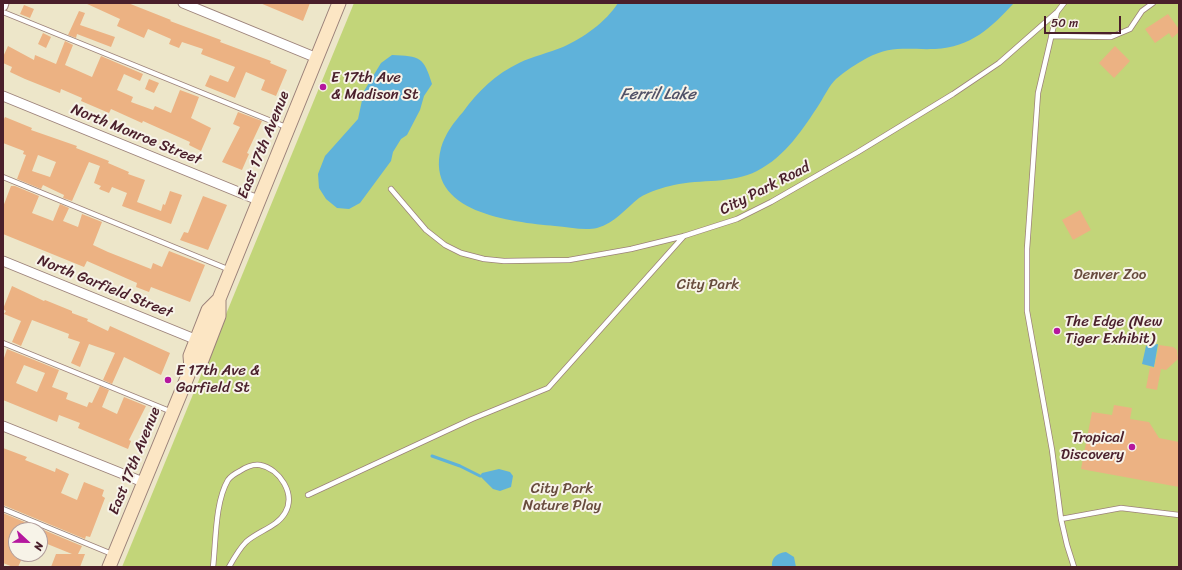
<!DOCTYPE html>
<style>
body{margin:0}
#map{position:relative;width:1182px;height:570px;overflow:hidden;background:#ede6c9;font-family:Sriracha,sans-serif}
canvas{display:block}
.frame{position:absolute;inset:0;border:4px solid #4a1f2b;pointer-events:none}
.north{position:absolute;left:8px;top:522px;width:40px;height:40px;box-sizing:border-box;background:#f7f3e8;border:1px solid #b29e9c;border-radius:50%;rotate:112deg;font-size:11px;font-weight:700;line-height:16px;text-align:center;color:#4a1f2b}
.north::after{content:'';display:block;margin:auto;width:14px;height:18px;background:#b5179e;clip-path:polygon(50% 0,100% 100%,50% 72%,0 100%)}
.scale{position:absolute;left:1044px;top:16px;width:77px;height:18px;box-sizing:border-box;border:2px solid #4a1f2b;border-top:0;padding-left:5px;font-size:12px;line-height:14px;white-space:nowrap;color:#4a1f2b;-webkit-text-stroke:3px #f7f3e8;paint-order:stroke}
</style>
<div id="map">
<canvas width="1182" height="570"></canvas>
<div class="frame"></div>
<div class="north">N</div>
<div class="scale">50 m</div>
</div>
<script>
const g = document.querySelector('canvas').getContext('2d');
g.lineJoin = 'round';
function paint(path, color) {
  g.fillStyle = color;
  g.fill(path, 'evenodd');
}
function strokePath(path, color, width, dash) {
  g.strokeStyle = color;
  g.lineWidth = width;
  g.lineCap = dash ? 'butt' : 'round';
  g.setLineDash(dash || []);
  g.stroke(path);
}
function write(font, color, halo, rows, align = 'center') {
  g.font = font + ' Sriracha,sans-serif';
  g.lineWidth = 4;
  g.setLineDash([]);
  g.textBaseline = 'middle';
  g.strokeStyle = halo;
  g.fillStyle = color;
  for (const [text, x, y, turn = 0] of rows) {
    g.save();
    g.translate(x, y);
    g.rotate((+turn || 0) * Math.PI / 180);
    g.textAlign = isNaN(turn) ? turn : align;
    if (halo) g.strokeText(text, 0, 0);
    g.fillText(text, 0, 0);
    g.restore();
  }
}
const green = new Path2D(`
 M354,3h825v564h-1057z`);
const water = new Path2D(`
 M618,3h396c-23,25 -43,44 -79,46 -27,1 -43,-4 -68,9 -11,6 -22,13 -31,21 -7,7 -11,16 -16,24 -17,26 -34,53 -63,68 -25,13 -56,8 -83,14 -10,2 -26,7 -35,13 -14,11 -24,25 -42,30 -12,3 -29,-1 -42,-2 -43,-4 -131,-13 -114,-78 4,-14 13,-26 22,-36 15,-21 33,-38 56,-49 14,-7 30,-10 44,-16 20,-9 43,-25 55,-44z
 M392,55c28,1 32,2 40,29l-8,12 -4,14 -13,25 -6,4 -8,13 -2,9 -31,42 -11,6 -12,-1 -11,-9 -7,-11 -1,-14 7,-18 33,-37 6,-28 17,-28z
 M1158,344l-4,23 -12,-3 4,-18z
 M499,469l11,3 3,4 -2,11 -11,4 -7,-2 -13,-13 2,-3z
 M786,552l8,5 2,10h-24c-1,-9 5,-14 14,-15z`);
const stream = new Path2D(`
 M432,456l28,10 20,10`);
const building = new Path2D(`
 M85,3h43l43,17 -1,1 51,19 -1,2 51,19 -1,2 17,7 -11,26 -15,-6 4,-10 -19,-8 -11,26 -30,-12 5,-11 18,7 7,-15 -34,-13 2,-5 -21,-7 -3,6 -10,-4 2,-5 -23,-10 -4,9 -27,-12 3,-7z
 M260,3h50l-7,18z
 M24,5l10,4 -4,9 -10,-4z
 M79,11l6,2 -5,12 35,12 -4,10 -34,-13 -1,4 -8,-3z
 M1168,14l11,15v3l-7,6 -3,-5 -14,10 -10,-14z
 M43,33l8,4 -5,11 -8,-4z
 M65,41l8,4 -8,20 27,12 9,-21 42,18 -3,7 -16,-7 -7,16 16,7 -2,5 22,8 2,-4 16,7 9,-23 19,7 -8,21 20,10 -10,23 -12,-6 1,-3 -47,-21 -1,2 -31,-14 -2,4 -28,-12 1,-3 -21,-9 -1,4 -35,-14 -15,-7 2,-5 -9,-4v-6l5,-11 26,14 1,-5 21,9z
 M1115,46l15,15 -16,17 -15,-15z
 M149,79l10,4 -5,10 -9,-4z
 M238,112l24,9 -15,32 2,1 -7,16 -20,-8 18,-35 -7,-3z
 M5,117l27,11 -1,2 46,16 -1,2 33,13 -1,2 21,9 -1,2 17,6 -8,22 24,9 2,-7 2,1 5,-14 12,4 -11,29 -49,-18 5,-13 -15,-6 -3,6 -10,-4 2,-3 -7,-3 6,-17 -11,-4 -17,39 -9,-3 1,-3 -21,-10 -2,4 -24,-10 9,-24 -3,-1 1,-3 -21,-8v-22zM38,155l18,7 -6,15 -18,-6z
 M11,186h4l24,10 -7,17 21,8 7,-17 9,4 -6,13 15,6 4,-13 20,8 -9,23 15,7 43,17 2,-6 9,4 7,-16 36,14 -15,37 -39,-15 -2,5 -13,-5 1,-4 -50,-22 -3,6 -81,-33v-27z
 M203,196l24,9 -19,45 -28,-10 4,-8 4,1z
 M1080,210l11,20 -18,10 -11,-20z
 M12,286l32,15 1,-1 27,11v2l16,6 -1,2 21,10 2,-5 60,27 -9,22 -37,-18 -12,27 -9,-4 12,-27 -26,-9 -9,23 -9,-4 9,-21 -12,-4 1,-4 -37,-14 -11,26 -9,-4 9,-21 -17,-7 2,-3 -3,-2z
 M1159,345l14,2 4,3 1,9 -12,11 -5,-1 -4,21 -11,-2 4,-21 4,1z
 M7,349l52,21 -7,17 16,6 -2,6 21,8 2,-5 3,1 8,-17 9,4 -7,17 15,7 7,-17 22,9 -17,34 2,1 -3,8 -50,-21 2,-5 -21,-8 -2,7 -54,-22v-39zM24,365l21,8 -8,19 -21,-9z
 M1114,405l18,3 -2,11 19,3 10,16 20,4v45l-98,-18 11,-57 20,3z
 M3,448l24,9 -2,3 30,12 1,-4 13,6 -8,19 16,7 7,-18 20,8 -2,6 3,2 -15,39 -4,-1 -1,3 -82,-34z
 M3,513l79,33 -4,8h7l-5,13h-29l5,-13h16l-32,-13v-11h-24v24h8l-6,13h-5l-10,-4z`);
const lane = new Path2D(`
 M3,12l283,115
 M1057,12l-19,81 -11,156v62l25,139 9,69 6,26 7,22
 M1051,36l60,1 19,-8 12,-18 11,-8
 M3,177l227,93
 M391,189l35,41 19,15 16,8 23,6 20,2 65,-1 62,-11 53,-13 53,-17 34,-17 87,-50 95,-58 46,-31 58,-51 7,-9
 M3,343l169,69
 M308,495l164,-76 76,-31 136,-152
 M3,509l109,45
 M1061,519l60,-11 58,7
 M213,567c3,-26 2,-65 15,-87 3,-4 8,-7 12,-9 6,-4 13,-7 20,-6 20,4 36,29 25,48 -8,14 -27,18 -39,29 -7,7 -12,16 -17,25`);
const street = new Path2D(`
 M183,3l134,55
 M3,6l1,-3
 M3,96l255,104
 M3,261l194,79
 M3,426l140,56`);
const secondary = new Path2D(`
 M191,368l-1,-12 11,-28 7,-18 11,-11
 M109,567l82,-199 11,-8 17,-44v-17l120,-296`);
const markers = [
 [323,87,4,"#b5179e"],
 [1057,331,4,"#b5179e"],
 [168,380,4,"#b5179e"],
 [1132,447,4,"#b5179e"]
];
const poiNames = [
 ["E 17th Ave",331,78],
 ["& Madison St",331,95],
 ["The Edge (New",1065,322],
 ["Tiger Exhibit)",1065,339],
 ["E 17th Ave &",176,371],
 ["Garfield St",176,388],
 ["Tropical",1124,438,"right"],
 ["Discovery",1124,455,"right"]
];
const streetNames = [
 ["North Monroe Street",136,135,22],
 ["East 17th Avenue",264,145,-68],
 ["City Park Road",765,189,-27],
 ["North Garfield Street",105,287,22],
 ["East 17th Avenue",135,461,-68]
];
const parkNames = [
 ["Denver Zoo",1110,275],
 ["City Park",708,285],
 ["City Park",562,489],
 ["Nature Play",562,506]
];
const waterNames = [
 ["Ferril Lake",658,95]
];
paint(green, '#c2d579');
paint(water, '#5fb2da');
strokePath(stream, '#5fb2da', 3);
paint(building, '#ecb283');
strokePath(lane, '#9c827a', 6);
strokePath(street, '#9c827a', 11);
strokePath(secondary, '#9c827a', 15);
strokePath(lane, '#fff', 4.5);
strokePath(street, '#fff', 9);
strokePath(secondary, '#fce6c4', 13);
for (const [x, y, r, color] of markers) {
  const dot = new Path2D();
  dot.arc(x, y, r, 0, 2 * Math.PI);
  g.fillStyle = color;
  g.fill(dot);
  strokePath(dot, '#f7f3e8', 1.5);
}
write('15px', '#4a1f2b', '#f7f3e8', poiNames, 'left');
write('15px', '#4a1f2b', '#f7f3e8', streetNames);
write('15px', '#684c3e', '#f7f3e8', parkNames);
write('italic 16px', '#515268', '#f7f3e8', waterNames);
</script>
